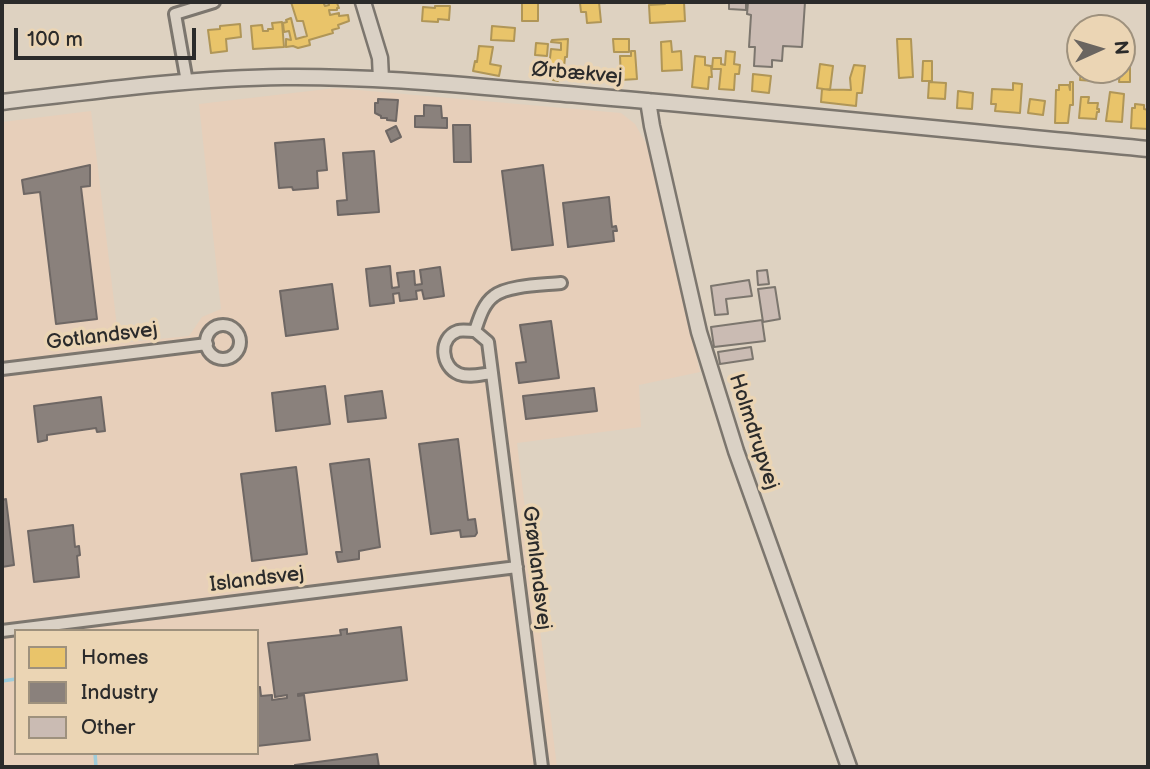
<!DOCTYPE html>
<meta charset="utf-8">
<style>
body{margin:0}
#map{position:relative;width:1150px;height:769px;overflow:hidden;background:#ded2c1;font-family:"Balsamiq Sans",sans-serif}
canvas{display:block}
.frame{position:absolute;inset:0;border:4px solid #2b2b2b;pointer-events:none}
.legend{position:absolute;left:14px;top:629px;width:245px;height:126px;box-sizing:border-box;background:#ebd5b4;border:2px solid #9e917d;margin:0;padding:9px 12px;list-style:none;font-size:21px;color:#2b2b2b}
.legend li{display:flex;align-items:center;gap:14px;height:35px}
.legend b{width:35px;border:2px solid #9e917d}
.north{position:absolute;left:1066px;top:14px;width:70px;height:70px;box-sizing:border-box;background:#ebd5b4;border:2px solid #9e917d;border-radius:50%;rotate:86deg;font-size:19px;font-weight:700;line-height:28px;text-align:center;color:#2b2b2b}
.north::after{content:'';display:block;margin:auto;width:24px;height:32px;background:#6a6560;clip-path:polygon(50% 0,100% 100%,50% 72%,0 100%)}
.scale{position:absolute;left:14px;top:28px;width:182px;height:32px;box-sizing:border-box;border:4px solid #2b2b2b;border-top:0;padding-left:9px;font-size:21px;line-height:24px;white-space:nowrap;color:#2b2b2b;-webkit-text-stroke:5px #ebd5b4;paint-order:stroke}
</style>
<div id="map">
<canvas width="1150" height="769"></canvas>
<div class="frame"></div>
<ul class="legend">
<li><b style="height:19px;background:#e9c46a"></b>Homes</li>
<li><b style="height:19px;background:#8a817c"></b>Industry</li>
<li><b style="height:19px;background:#cabbb3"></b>Other</li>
</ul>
<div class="north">N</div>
<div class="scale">100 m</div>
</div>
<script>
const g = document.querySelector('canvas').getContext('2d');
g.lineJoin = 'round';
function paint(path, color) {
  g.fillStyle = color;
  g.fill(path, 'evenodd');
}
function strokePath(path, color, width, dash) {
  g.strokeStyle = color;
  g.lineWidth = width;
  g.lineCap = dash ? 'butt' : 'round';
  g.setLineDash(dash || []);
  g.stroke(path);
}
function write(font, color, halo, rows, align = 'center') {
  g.font = font + ' "Balsamiq Sans",sans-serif';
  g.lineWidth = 7;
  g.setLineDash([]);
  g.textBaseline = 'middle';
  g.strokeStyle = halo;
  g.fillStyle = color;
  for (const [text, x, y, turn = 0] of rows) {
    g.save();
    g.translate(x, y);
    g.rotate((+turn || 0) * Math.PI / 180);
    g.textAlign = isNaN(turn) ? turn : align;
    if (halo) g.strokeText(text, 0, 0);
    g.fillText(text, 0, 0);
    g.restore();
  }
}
const built = new Path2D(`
 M335,88l286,25 14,11 13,23 52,225 -61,13 2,42 -124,16 40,324h-555v-645l89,-11 28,232 70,-7 13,-19 19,-8 -22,-205zM16,631h241v122h-241z`);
const homes = new Path2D(`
 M291,2h32l2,4 4,-1v-3h11l-3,1 2,5h-2v2h-8l1,5 9,-2v3l9,-1 1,6 -11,4 1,3 -7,2 1,3 -24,7 1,5 -12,3 -5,-2 -7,1v-8l5,1 -2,-9 -5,1 -1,-9 4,-1 -1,-2 5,-2 5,21 11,-3 -4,-15h-6z
 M522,2h16v19h-16z
 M586,2h13l2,20 -14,1 -1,-11h-5l-1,-9z
 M665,2h19l1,19 -35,2 -1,-18 16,-1z
 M435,6h15l-1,14 -11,-1v3l-16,-1 1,-14 12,1z
 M282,22l2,25 -31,2 -2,-23 11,-1 1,6h5v-2h5l-1,-6z
 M240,24l1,13 -15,2 1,12 -16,2 -3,-23 12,-1v-3z
 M492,26l23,2 -1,13 -23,-1z
 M568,39l-1,18h-2l-2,22 -4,-1 -1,3 -5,-1v-3h-5l3,-28 10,1v-7l-10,-1 1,-2z
 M613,39h16v13h-15z
 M897,39h14l2,38 -14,1z
 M671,41l1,11 9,-1 1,19 -20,1 -1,-29z
 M536,43l12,1 -1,12 -12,-1z
 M479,46l14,1 -3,17 11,2 -2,10 -26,-5 2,-10 2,1z
 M631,51h4l2,28 -16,1 -1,-24h11z
 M726,51l9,1 -1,12 6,1 -1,9h-4l-1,16 -15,-1 2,-20h-9l1,-11h8v6l4,1z
 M695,56l10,1v8l6,1 1,11h-3l-1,12 -16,-2z
 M923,61h9v20h-10z
 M820,64l13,2 -3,24 -13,-2z
 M854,65l11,1 -3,27h-5l-1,13 -35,-4 1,-13 29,1 -1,-12z
 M1122,65l8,1v16h-11l1,-12h2z
 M1081,70h13l-1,11 -13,-1z
 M753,74l18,2 -2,17 -17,-2z
 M929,82l17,1 -1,16 -17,-1z
 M1070,82h3v23h-3l-2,18h-13l1,-33h3v-5h10l1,5z
 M1013,83l9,1 -2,29 -25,-2 1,-7h-5l1,-15 21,1z
 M958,91l15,2 -1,16 -15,-1z
 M1110,92l14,2 -2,28 -16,-1z
 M1081,97h8l-1,6h10l-1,6h2v3h-2l-1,7 -17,-1z
 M1030,99l15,2 -2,14 -15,-2z
 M1135,104l9,1v4l4,1v19l-17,-1 1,-20h3z`);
const industry = new Path2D(`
 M378,99l20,1 -2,21 -9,-1v-2h-6v-2l-6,-3v-10h3z
 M424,105l17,1 1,12h5v10l-32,-1v-11h9z
 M453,125h17l1,37h-17z
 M396,126l5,11 -10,5 -5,-11z
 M324,139l3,31 -10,1 1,17 -25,2 -1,-3 -13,1 -4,-45z
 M374,151l5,61 -41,3 -1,-14 10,-1 -4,-47z
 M90,165v21l-9,1 16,132 -41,5 -16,-132 -16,2 -2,-14z
 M543,165l10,80 -41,5 -10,-79z
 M609,197l3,30 4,-1 1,5h-4l1,10 -46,6 -5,-44z
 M390,266l2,22 7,-1 -2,-14 17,-2 1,14 7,-1 -2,-14 20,-3 4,29 -20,3 -2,-9 -6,1 1,8 -17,2 -1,-8 -6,1 1,9 -24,3 -4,-37z
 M332,284l6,45 -52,7 -6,-45z
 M551,321l8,57 -40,5 -3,-20 10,-1 -6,-37z
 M325,386l5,38 -54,7 -4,-38z
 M594,388l3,23 -71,8 -3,-23z
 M382,391l4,27 -38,4 -3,-26z
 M101,397l4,34 -8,1 -1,-4 -49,7v5l-9,2 -4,-36z
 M458,439l10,81 7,-1 2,14 -2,3 -14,1 -1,-7 -29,4 -12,-90z
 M369,459l11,88 -21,4v8l-21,3 -2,-10h6l-12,-88z
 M296,467l11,87 -55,7 -11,-87z
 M6,499l8,66 -12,2v-67z
 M73,525l2,22 4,-1 1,9 -3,1 2,21 -45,5 -6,-51z
 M401,627l6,53 -109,14v2l6,-1 6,45 -53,6v-58l3,-1 1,9 11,-1v5l15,-2v-3l-12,2 -7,-54 73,-8 -1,-5 7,-1v5z
 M377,754l2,13h-83l-1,-2z`);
const stream = new Path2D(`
 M2,681l14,-2
 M95,753l1,14`);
const building = new Path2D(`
 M729,2h17v8l-17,-1z
 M748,2h57l-3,45 -19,-1 -1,15 -10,-1v7l-18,-1 1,-19h-6l2,-32 -4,-1z
 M767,270l2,14 -11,1 -1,-14z
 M749,280l3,16 -26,3 2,15 -13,1 -4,-29z
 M775,287l5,32 -17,3 -5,-33z
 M762,320l3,21 -51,6 -3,-20z
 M751,347l2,12 -33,5 -2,-12z`);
const street = new Path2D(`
 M187,82l-12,-68 39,-12
 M206 342a17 17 0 1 1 34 0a17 17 0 1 1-34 0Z
 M475,331c4,-12 8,-27 19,-35 14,-11 49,-11 67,-13
 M2,369l205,-25
 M492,373c-10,1 -23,5 -33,1 -18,-7 -21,-36 -1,-43 4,-1 12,0 17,0l13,11 4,31 50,394
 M2,631l515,-64`);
const secondary = new Path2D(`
 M363,2l17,56 1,21
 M648,101l4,25 47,206 37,119 113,316
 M2,102c93,-11 188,-24 282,-25 98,-1 196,10 294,18 190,16 380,36 570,54`);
const streetNames = [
 ["Ørbækvej",577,74,5],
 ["Gotlandsvej",102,337,-7],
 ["Holmdrupvej",753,432,72],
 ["Grønlandsvej",536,568,83],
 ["Islandsvej",257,580,-7]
];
paint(built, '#e7cfba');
paint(homes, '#e9c46a');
strokePath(homes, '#b09657', 2);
paint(industry, '#8a817c');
strokePath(industry, '#6e6764', 2);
strokePath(stream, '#9fccda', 3.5);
paint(building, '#cabbb3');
strokePath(building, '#7c766e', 2);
strokePath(street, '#7c766e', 16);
strokePath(secondary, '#7c766e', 19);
strokePath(street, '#dad1c5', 10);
strokePath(secondary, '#dad1c5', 14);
write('21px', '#2b2b2b', '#ebd5b4', streetNames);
</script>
